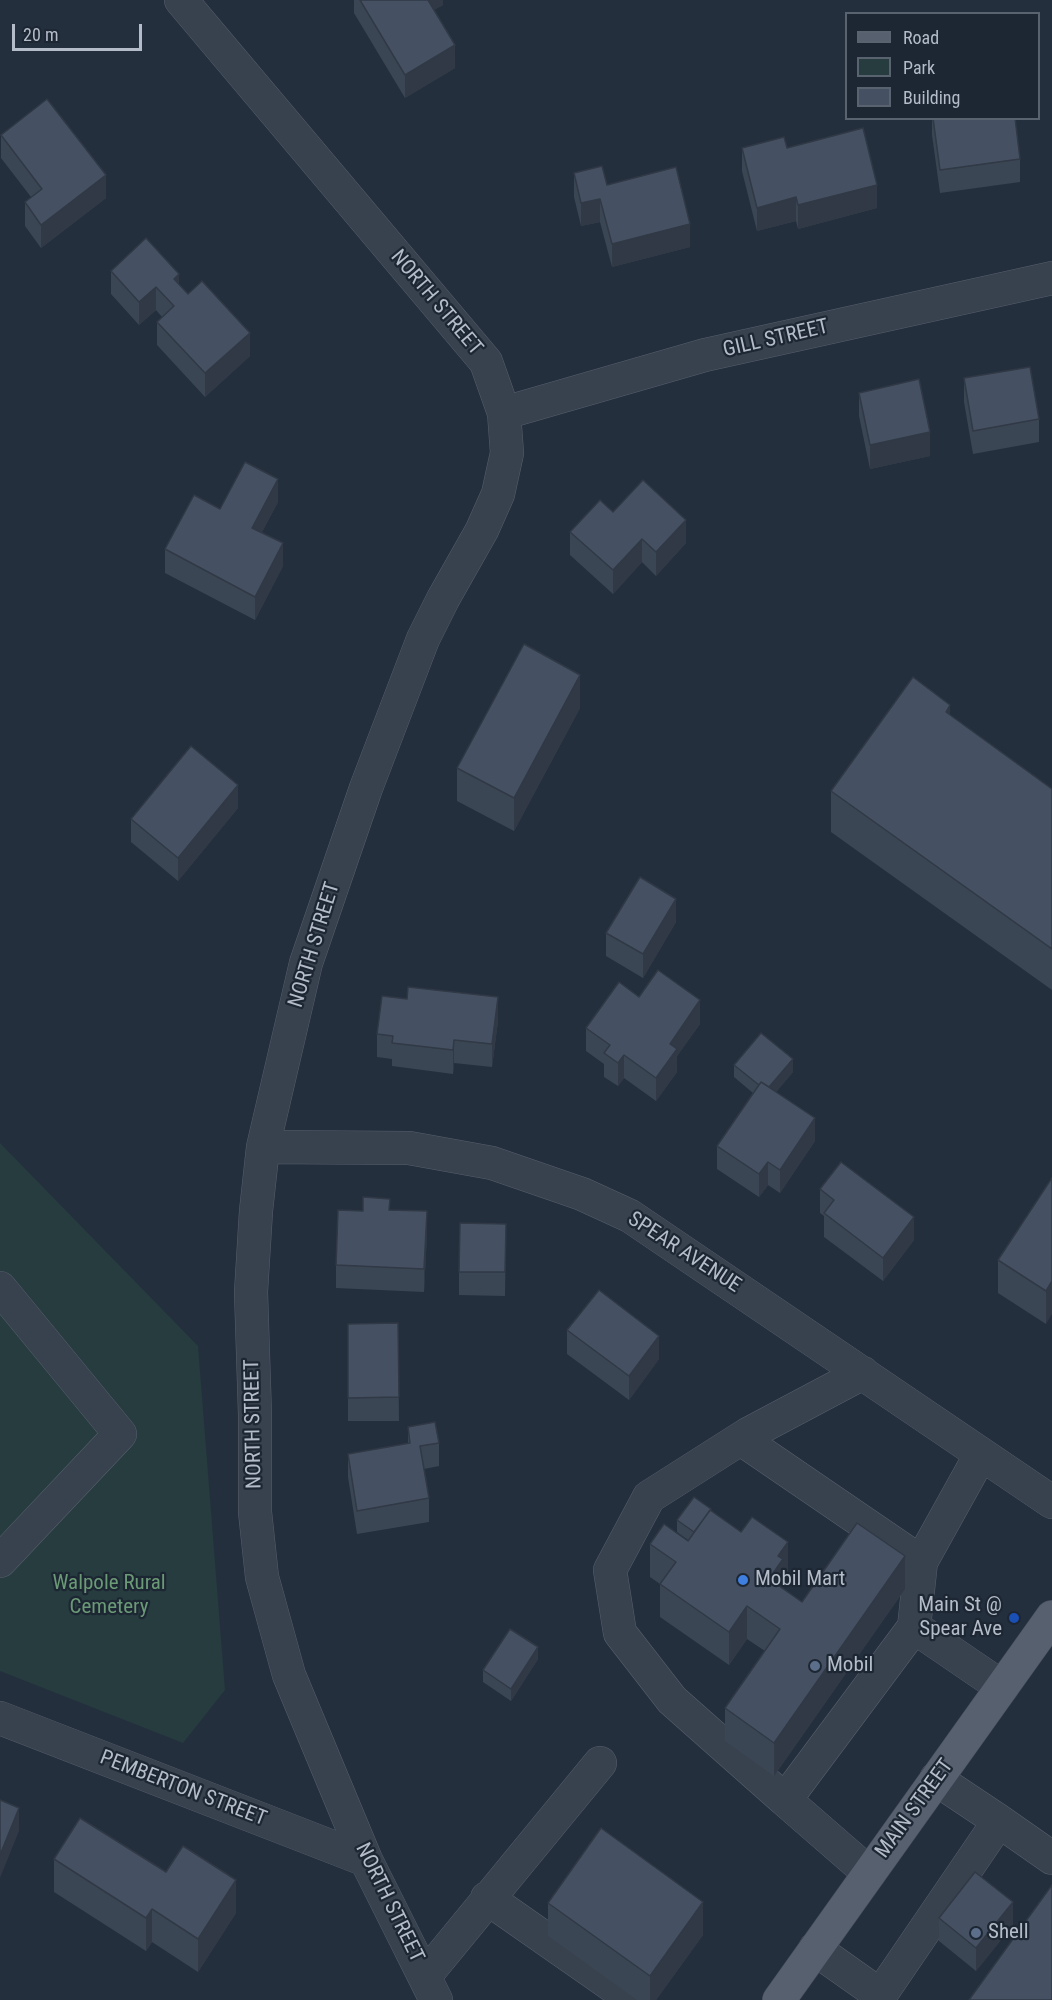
<!DOCTYPE html>
<style>
body{margin:0}
#map{position:relative;width:1052px;height:2000px;overflow:hidden;background:#242f3e;font-family:"Roboto Condensed",sans-serif}
canvas{display:block}
.legend{position:absolute;left:845px;top:12px;width:195px;height:108px;box-sizing:border-box;background:#1d2633;border:2px solid #59626f;margin:0;padding:8px 10px;list-style:none;font-size:18px;color:#b4bcc9}
.legend li{display:flex;align-items:center;gap:12px;height:30px}
.legend b{width:30px;border:2px solid #59626f}
.scale{position:absolute;left:12px;top:24px;width:130px;height:27px;box-sizing:border-box;border:3px solid #b4bcc9;border-top:0;padding-left:8px;font-size:18px;line-height:21px;white-space:nowrap;color:#b4bcc9;-webkit-text-stroke:4px #1d2633;paint-order:stroke}
</style>
<div id="map">
<canvas width="1052" height="2000"></canvas>
<ul class="legend">
<li><b style="height:8px;background:#56606e"></b>Road</li>
<li><b style="height:16px;background:#263c3f"></b>Park</li>
<li><b style="height:16px;background:#455162"></b>Building</li>
</ul>
<div class="scale">20 m</div>
</div>
<script>
const g = document.querySelector('canvas').getContext('2d');
g.lineJoin = 'round';
function paint(path, color) {
  g.fillStyle = color;
  g.fill(path, 'evenodd');
}
function strokePath(path, color, width, dash) {
  g.strokeStyle = color;
  g.lineWidth = width;
  g.lineCap = dash ? 'butt' : 'round';
  g.setLineDash(dash || []);
  g.stroke(path);
}
function write(font, color, halo, rows, align = 'center') {
  g.font = font + ' "Roboto Condensed",sans-serif';
  g.lineWidth = 4.5;
  g.setLineDash([]);
  g.textBaseline = 'middle';
  g.strokeStyle = halo;
  g.fillStyle = color;
  for (const [text, x, y, turn = 0] of rows) {
    g.save();
    g.translate(x, y);
    g.rotate((+turn || 0) * Math.PI / 180);
    g.textAlign = isNaN(turn) ? turn : align;
    if (halo) g.strokeText(text, 0, 0);
    g.fillText(text, 0, 0);
    g.restore();
  }
}
const green = new Path2D(`
 M0,1143l198,203 27,344 -42,53 -183,-72z`);
const minor = new Path2D(`
 M181,0l305,362 18,51 3,40 -9,41 -16,36 -39,69 -20,40 -57,149 -60,175 -43,184 -7,64 -5,81 4,123v97l7,65 27,98 77,185 70,140
 M504,413l201,-58 347,-77
 M263,1147l146,1 83,15 90,31 48,22 422,286
 M0,1288l120,146 -120,127
 M741,1439l180,123
 M981,1454l-60,108 -7,65 88,60
 M0,1718l366,142
 M785,1800l-113,-100 -52,-67 -10,-63 39,-73 99,-63 115,-61
 M999,1821l53,37
 M869,1873l-84,-73 129,-173
 M487,1898l146,102
 M815,1949l65,46
 M425,1976l175,-213
 M877,2000l122,-179 -63,-42`);
const major = new Path2D(`
 M779,2000l273,-383`);
const wall = new Path2D(`
 M354,0h89v5l-9,5 21,58 -50,30 -51,-85z
 M932,118h83l5,41v23l-80,11 -8,-58z
 M1,135l105,63 -65,50 -16,-22v-24l6,-5 -30,-39z
 M742,148h45l90,60 -79,21 -2,-8 -39,10 -15,-60z
 M574,173l33,12 83,62 -78,20 -12,-45 -19,4 -7,-29z
 M111,271l68,14 71,71 -45,41 -48,-52v-23l5,-5 -6,-7 -17,15 -28,-31z
 M964,378l75,41v23l-66,12 -9,-52z
 M859,393l71,63 -60,13 -11,-53z
 M278,502l-16,30 21,34 -28,54 -90,-47v-24l55,-40z
 M613,512l73,31 -30,33 -14,-14 -29,32 -43,-39v-23z
 M580,708l-66,123 -57,-30v-33z
 M950,716l102,73v201l-221,-158v-41z
 M238,808l-60,73 -47,-39v-23z
 M676,922l-33,56 -37,-22v-23z
 M639,997l61,27 -23,32v16l-21,29 -32,-23 -6,8 -14,-9v-13l-18,-13v-23z
 M498,1021l-6,46 -38,-4 -1,11 -61,-8v-7l-15,-2v-23z
 M734,1065l59,7 -17,20 39,49 -35,52 -12,-8 -9,12 -42,-28v-23l36,-53 -19,-16z
 M1052,1178l-6,146 -48,-31v-33z
 M820,1189l94,51 -31,41 -59,-44v-21l-4,-3z
 M390,1210l37,24 -3,58 -88,-4v-23l27,-54z
 M506,1224l-1,72 -46,-1v-23z
 M398,1323l1,98h-51v-97z
 M567,1330l92,29 -30,41 -62,-46z
 M408,1427l31,16v23l-15,3 5,29v24l-72,12 -9,-57v-23l60,-10z
 M711,1511l77,64 -5,7v6l19,14 103,-13 -131,187 -49,-35v-33l40,-57 -18,-12 -18,26 -69,-48v-33l-10,-7v-33l38,-3v-1l-11,-8v-12z
 M538,1659l-27,42 -28,-19v-12z
 M54,1859l112,13 70,41 -38,59 -46,-30 -6,9 -92,-59z
 M548,1903l155,32 -47,65h-19l-89,-64z
 M939,1918l74,7 -37,46 -37,-30z`);
const shadedWall = new Path2D(`
 M423,0h20v5l-20,11z
 M455,45v23l-50,30v-23z
 M106,175v23l-65,50v-23z
 M877,185v23l-79,21v-24z
 M796,197v24l-39,10v-23z
 M600,199v23l-19,4v-23z
 M690,224v23l-78,20v-23z
 M179,274v24l-5,-19z
 M156,287v23l-17,15v-23z
 M250,333v23l-45,41v-24z
 M930,432v24l-60,13v-24z
 M278,479v23l-26,49v-23z
 M686,520v23l-30,33v-24z
 M642,539v23l-29,32v-24z
 M283,543v23l-28,54v-23z
 M580,675v33l-66,123v-33z
 M950,705v41l-4,-34z
 M238,785v23l-60,73v-23z
 M676,899v23l-33,56v-24z
 M498,997v24l-6,46v-23z
 M700,1000v24l-23,32v16l-21,29v-23l14,-34z
 M454,1040v23l-1,11v-24z
 M624,1055v23l-6,8v-23z
 M793,1059v13l-27,32v-13z
 M815,1118v23l-35,52v-23z
 M768,1162v23l-9,12v-23z
 M427,1211v23l-3,58v-23z
 M914,1217v23l-31,41v-23z
 M1052,1281v33l-6,10v-33z
 M659,1336v23l-30,41v-24z
 M788,1542v33l-5,7v10l-14,-13 9,-23z
 M905,1556v33l-131,187v-33z
 M747,1606v33l-18,26v-33z
 M538,1647v12l-27,42v-12z
 M19,1808v23l-19,47v-23z
 M236,1880v33l-38,59v-33z
 M703,1902v33l-47,65h-6v-24z
 M1013,1902v23l-37,46v-23z
 M152,1909v33l-6,9v-33z`);
const building = new Path2D(`
 M360,0h68l27,45 -50,30z
 M47,99l59,76 -65,50 -16,-23 17,-13 -41,-54z
 M933,118h82l5,41 -80,11z
 M863,128l14,57 -79,20 -2,-8 -39,11 -15,-60 42,-11 3,11z
 M602,166l5,19 69,-18 14,57 -78,20 -12,-45 -19,4 -7,-30z
 M146,238l33,36 -5,5 14,15 14,-13 48,52 -45,40 -48,-51 17,-16 -18,-19 -17,15 -28,-31z
 M1030,367l9,52 -66,12 -9,-53z
 M919,379l11,53 -60,13 -11,-52z
 M245,462l33,17 -26,49 31,15 -28,54 -90,-48 29,-54 26,14z
 M643,480l43,40 -30,32 -14,-13 -29,31 -43,-38 30,-32 13,12z
 M524,644l56,31 -66,123 -57,-30z
 M913,677l37,28 -4,7 106,77v160l-221,-158z
 M191,746l47,39 -60,73 -47,-39z
 M640,877l36,22 -33,55 -37,-21z
 M658,970l42,30 -30,44 7,5 -21,29 -32,-23 -6,8 -14,-10 6,-8 -24,-17 33,-46 20,15z
 M408,987l90,10 -6,47 -38,-4 -1,10 -61,-7 1,-7 -16,-2 5,-38 25,3z
 M761,1033l32,26 -24,28 -8,-5 -2,3 -25,-20z
 M761,1082l54,36 -35,52 -12,-8 -9,12 -42,-28z
 M841,1162l73,55 -31,41 -59,-45 10,-13 -14,-11z
 M1052,1178v103l-6,10 -48,-31z
 M363,1197l27,2 -1,11 38,1 -3,58 -88,-4 2,-55 25,1z
 M460,1223l46,1 -1,48h-46z
 M599,1290l60,46 -30,40 -62,-46z
 M398,1323l1,74 -51,1v-74z
 M435,1422l4,21 -19,3 9,52 -72,13 -9,-57 62,-11 -2,-16z
 M694,1497l17,12 -17,23 -17,-12z
 M710,1510l31,22 11,-15 36,25 -10,14 5,3 -14,20 33,23 55,-79 48,33 -131,187 -49,-35 55,-79 -33,-23 -18,26 -69,-48 16,-22 -26,-18 14,-20 24,17z
 M510,1629l28,18 -27,42 -28,-19z
 M0,1800l19,8 -19,47z
 M80,1818l86,54 17,-26 53,34 -38,59 -46,-30 -6,9 -92,-59z
 M601,1828l102,74 -53,74 -102,-73z
 M975,1872l38,30 -37,46 -37,-30z
 M1052,1885v115h-83z`);
const markers = [
 [743,1580,6,"#3f7fe0"],
 [1014,1618,6,"#1a4fb4"],
 [815,1666,6,"#5c6f8a"],
 [976,1933,6,"#5c6f8a"]
];
const streetNames = [
 ["NORTH STREET",436,303,50],
 ["GILL STREET",776,339,-13],
 ["NORTH STREET",315,945,-73],
 ["SPEAR AVENUE",684,1253,33],
 ["NORTH STREET",254,1424,-91],
 ["PEMBERTON STREET",183,1789,21],
 ["MAIN STREET",915,1809,-54],
 ["NORTH STREET",389,1903,64]
];
const poiNames = [
 ["Mobil Mart",755,1580],
 ["Main St @",1002,1606,"right"],
 ["Spear Ave",1002,1630,"right"],
 ["Mobil",827,1666],
 ["Shell",988,1933]
];
const parkNames = [
 ["Walpole Rural",109,1584],
 ["Cemetery",109,1608]
];
paint(green, '#263c3f');
strokePath(minor, '#565f6c', 34);
strokePath(major, '#414a57', 34);
strokePath(minor, '#38414e', 33);
strokePath(major, '#56606e', 33);
paint(wall, '#3b4654');
paint(shadedWall, '#303945');
paint(building, '#455162');
strokePath(building, '#303945', 1.5);
for (const [x, y, r, color] of markers) {
  const dot = new Path2D();
  dot.arc(x, y, r, 0, 2 * Math.PI);
  g.fillStyle = color;
  g.fill(dot);
  strokePath(dot, '#1d2633', 2);
}
write('21px', '#b4bcc9', '#1d2633', streetNames);
write('21px', '#b4bcc9', '#1d2633', poiNames, 'left');
write('21px', '#6b9a76', '#1d2633', parkNames);
</script>
